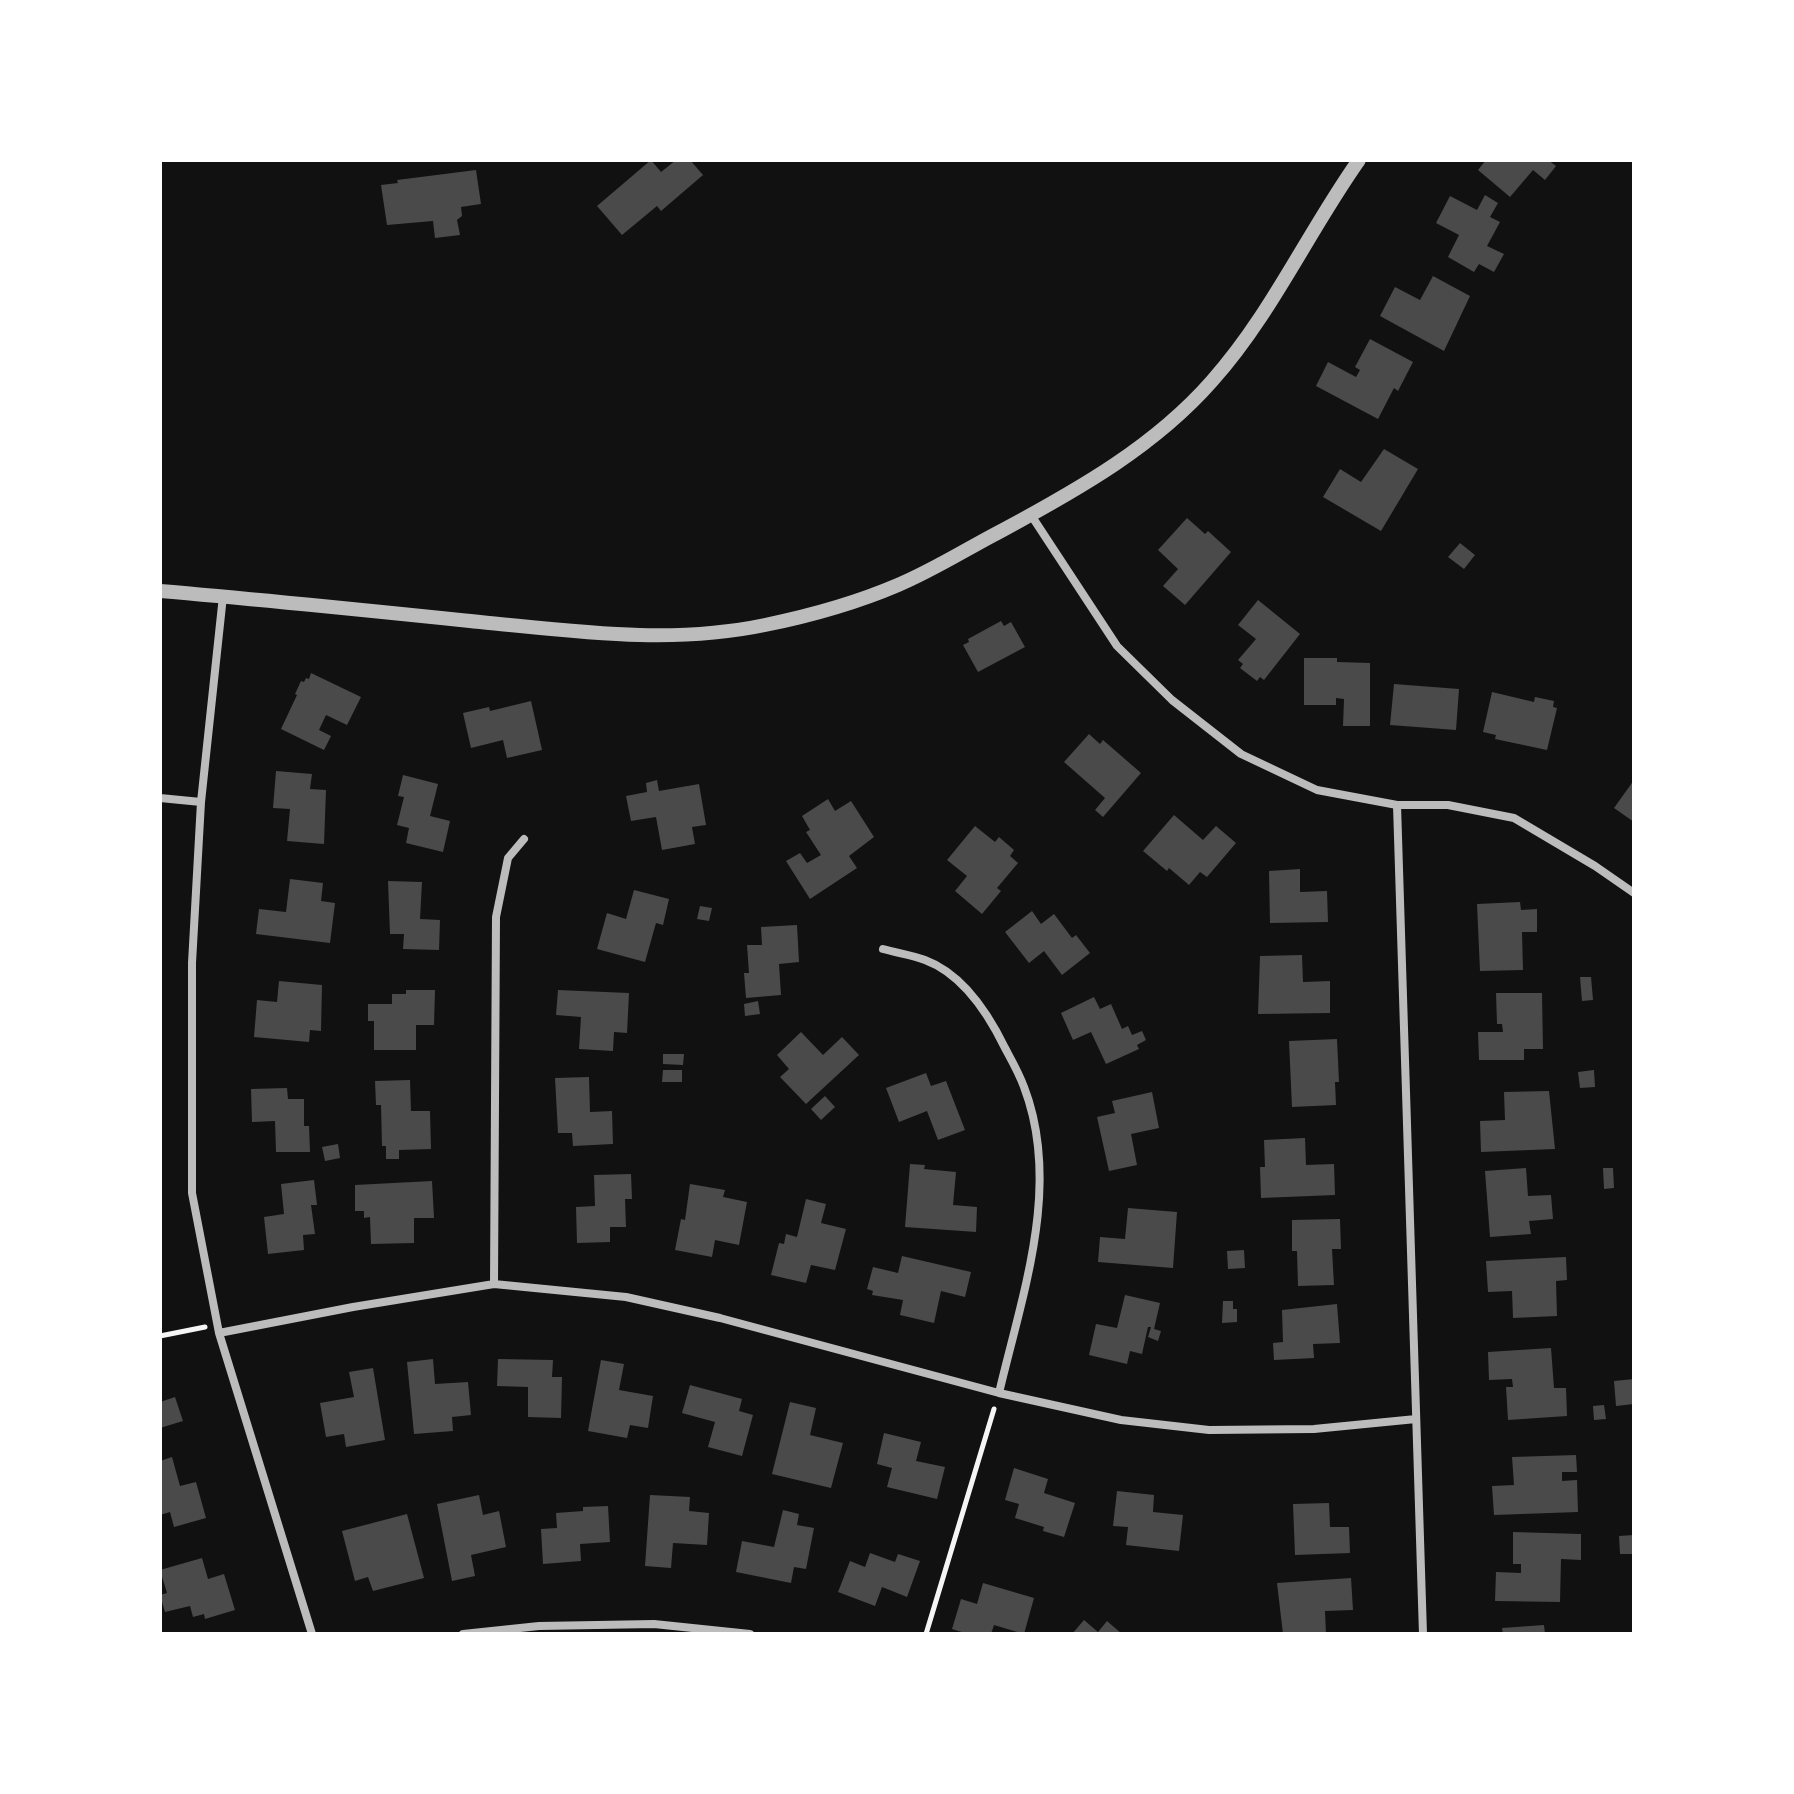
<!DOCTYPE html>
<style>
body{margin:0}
#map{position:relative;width:1794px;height:1794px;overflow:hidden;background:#111;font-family:Helvetica,sans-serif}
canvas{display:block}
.frame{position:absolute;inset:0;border:162px solid #fff;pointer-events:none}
</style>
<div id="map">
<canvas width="1794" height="1794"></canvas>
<div class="frame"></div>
</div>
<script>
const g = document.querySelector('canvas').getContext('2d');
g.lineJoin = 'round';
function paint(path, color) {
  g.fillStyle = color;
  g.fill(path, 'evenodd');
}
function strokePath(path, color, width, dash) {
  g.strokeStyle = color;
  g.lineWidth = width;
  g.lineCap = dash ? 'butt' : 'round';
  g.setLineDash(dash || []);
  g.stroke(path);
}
const building = new Path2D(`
 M651,160l10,12 15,-12h14l13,15 -42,36 -4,-5 -35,29 -25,-29z
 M1486,160h62l8,6 -11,14 -12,-10 -23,27 -32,-27z
 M476,170l5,34 -20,3 1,9 -5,4 3,15 -25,3 -2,-17 -46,4 -6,-40 17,-2 -1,-3z
 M1485,195l13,8 -8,14 10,5 -13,24 17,8 -10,18 -15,-8 -5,8 -26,-15 11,-22 -23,-12 14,-27 27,14z
 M1433,276l37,20 -26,55 -64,-35 15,-29 25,13z
 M1370,339l43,23 -15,29 -4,-3 -16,31 -62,-33 12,-24 28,15 4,-7 -5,-3z
 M1384,449l34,20 -37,62 -58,-34 17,-28 21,13z
 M1187,518l18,16 3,-3 23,21 -46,53 -22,-19 15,-17 -20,-19z
 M1460,543l15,12 -11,14 -16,-12z
 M1258,600l42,34 -36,46 -4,-3 -3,4 -17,-13 3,-4 -5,-4 18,-21 -18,-14z
 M1001,621l3,5 7,-4 14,25 -47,25 -15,-27 6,-3 -1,-3z
 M1304,658h33v4l33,1v63h-27l1,-27 -8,-1v7h-32z
 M311,673l50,24 -14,28 -21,-10 -7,15 12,6 -7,14 -43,-21 16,-34 -2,-1 6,-13 3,1 2,-4 3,1z
 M1394,684l65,5 -3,41 -66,-5z
 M1492,692l42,10 1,-5 19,4 -1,6 4,1 -10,42 -52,-11 1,-4 -13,-3z
 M531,701l11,49 -35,8 -4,-18 -32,8 -8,-35 26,-6 1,4z
 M1089,734l11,10 3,-4 38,33 -38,44 -8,-7 10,-12 -41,-36z
 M276,771l36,3 -2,15 16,1 -2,54 -37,-3 3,-32 -17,-1z
 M403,775l35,9 -8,32 20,5 -7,31 -37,-9 3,-15 -12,-3 7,-28 -6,-1z
 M657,780l2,11 40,-7 7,41 -14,2 3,17 -33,6 -6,-33 -25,4 -5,-25 21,-4 -1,-9z
 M1634,780v42l-20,-14z
 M828,799l7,12 16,-10 23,36 -25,19 8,12 -47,31 -24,-38 14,-8 7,10 14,-8 -15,-23 4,-2 -8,-14z
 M1174,815l29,25 13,-14 20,17 -29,34 -7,-5 -11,13 -20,-17 -2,3 -24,-20z
 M975,826l20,16 4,-5 15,13 -4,6 8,7 -21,25 4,3 -19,23 -27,-23 12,-15 -20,-16z
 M1300,869v23l27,-1 1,31 -58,1 -1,-52z
 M290,879l33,4 -2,18 14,2 -5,40 -74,-9 3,-25 27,3z
 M388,881l34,1 -2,37 20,1 -1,30 -36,-1 1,-15h-14z
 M634,890l35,9 -6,26 -7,-2 -11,39 -48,-13 10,-36 19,6z
 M1520,902l1,8 16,-1v23h-15l1,38 -43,1 -3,-67z
 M700,906l12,2 -3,13 -12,-2z
 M1032,911l9,13 13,-10 18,24 4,-3 14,18 -28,22 -18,-24 -15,12 -24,-31z
 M797,925l2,37 -20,2 2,31 -35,3 -2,-25h5l-2,-28h15l-1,-18z
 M1302,955l1,27 27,-1v32l-72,1 2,-58z
 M1580,977h11l2,23 -11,1z
 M279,981l43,4 -1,46 -11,-1 -1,12 -55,-5 3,-37 20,2z
 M406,990h29l-1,35h-18v25h-42v-29h-6v-17h24v-10h14z
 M558,990l71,3 -2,40 -13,-1 -1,19 -34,-2 2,-32 -25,-2z
 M1496,993h46l1,56h-19v11h-45l-1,-28h25l-1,-8h-5z
 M1094,997l6,12 11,-5 11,25 6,-3 4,9 10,-4 4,9 -9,5 2,4 -33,15 -15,-32 -18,8 -12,-27z
 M758,1001l2,13 -15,2 -1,-12z
 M801,1032l22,23 19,-18 17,18 -53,49 -26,-27 9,-8 -12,-14z
 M1337,1039l2,43h-4l1,23 -44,2 -3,-66z
 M663,1054h21l-1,11 -20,-1z
 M663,1070h19v12h-20z
 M1594,1070l1,17 -15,1 -2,-16z
 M926,1073l5,13 15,-5 19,49 -27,10 -11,-29 -28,11 -13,-34z
 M589,1077l1,35 22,-1 1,33 -40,2 -1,-13h-14l-3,-55z
 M410,1080l1,31h19l1,38 -32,1v9h-13v-13h-4l-1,-41h-5l-1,-24z
 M287,1088l1,11h16v27h5l1,26h-34l-1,-31 -23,1 -1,-33z
 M1549,1091l6,58 -74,3 -1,-31 25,-1 -1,-28z
 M1152,1092l7,36 -28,6 6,31 -28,6 -12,-54 18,-4 -3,-12z
 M825,1096l10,11 -14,13 -10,-11z
 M1305,1138l1,27 28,-1 1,31 -74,3 -1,-31h5l-1,-27z
 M338,1144l2,14 -15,3 -3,-14z
 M910,1164l15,1 -1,4 32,3 -3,33 24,2 -1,25 -71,-5z
 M1526,1168l2,28 23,-1 2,24 -24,2 2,13 -41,3 -5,-66z
 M1603,1168h10l1,20 -10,1z
 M631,1174l1,25h-7l1,28h-16v15l-33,1 -1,-36 19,-1 -1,-31z
 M314,1180l3,25h-6l4,29 -12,1 1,15 -36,4 -4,-37 20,-3 -3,-30z
 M432,1181l2,37h-20v25l-43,1 -1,-27 -6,1v-7h-9v-26z
 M690,1184l35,6 -2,7 24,5 -8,43 -24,-5 -3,17 -37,-7 6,-31 4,1z
 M806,1199l20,5 -5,19 25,6 -11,41 -24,-5 -5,18 -35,-8 8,-32 5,1 2,-10 11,3z
 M1128,1208l49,4 -4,56 -75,-6 2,-25 25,2z
 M1340,1219l1,30h-9l2,36 -36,1 -1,-35h-5v-31z
 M1244,1250l1,18 -17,1 -1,-18z
 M902,1256l69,16 -6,25 -24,-6 -7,32 -34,-8 3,-15 -31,-5 1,-4 -6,-2 6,-22 25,6z
 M1566,1257l1,23 -11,1 1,35 -44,2 -1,-27 -24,1 -2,-31z
 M1125,1295l35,8 -6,26 7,2 -3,10 -10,-4 3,-10h-3l-6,27 -12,-3 -3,13 -38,-9 7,-31 21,4z
 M1223,1301h10v8h4v13l-15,1z
 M1337,1304l3,39 -27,1 1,14 -40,2 -1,-17 10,-1 -1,-32z
 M1551,1348l3,40h12l1,28 -59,4 -2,-33h7l-1,-8 -23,1 -1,-28z
 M433,1359l2,25 33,-2 3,33 -19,2 1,14 -39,3 -7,-72z
 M498,1359l55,1 -1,17h10l-1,41 -33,-1v-30l-31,-1z
 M601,1360l23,4 -5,26 34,6 -5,32 -18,-3 -3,13 -39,-7z
 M373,1368l12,72 -39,7 -2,-13 -18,3 -6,-34 34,-6 -5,-25z
 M1634,1379v25l-18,2 -2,-25z
 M690,1385l52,14 -3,12 14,4 -11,41 -34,-9 7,-25 -33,-9z
 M175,1397l8,24 -23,7v-26z
 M790,1402l26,6 -6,27 33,8 -12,45 -59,-14z
 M1604,1405l2,14 -12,1 -1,-14z
 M884,1433l37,9 -5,19 29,6 -8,32 -50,-12 5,-19 -15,-4z
 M1576,1455l1,17h-15v9l15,-1 1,32 -84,3 -2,-29 22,-1 -2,-28z
 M172,1457l8,29 16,-4 10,36 -32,9 -4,-15 -10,3v-54z
 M1014,1468l34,11 -4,14 31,10 -11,34 -21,-6 1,-4 -29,-9 4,-14 -14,-4z
 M1117,1491l37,4 -1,17 30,3 -4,36 -53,-6 2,-18 -15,-1z
 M479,1495l4,20 16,-4 7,36 -35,8 4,21 -23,5 -15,-77z
 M650,1495l40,2 -1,14 20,2 -2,32 -34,-2 -2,25 -26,-2z
 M1329,1503l1,24h19l1,26 -55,2 -2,-51z
 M608,1506l2,36 -30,2 1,17 -38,3 -2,-35 16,-1 -1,-15 27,-2v-4z
 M783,1510l16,4 -2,11 17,3 -8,41 -12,-2 -3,16 -55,-11 6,-31 32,6z
 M407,1514l17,64 -51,13 -5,-14 -13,4 -13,-50z
 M1513,1532l68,2v26l-20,-1 -1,43 -65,-1 1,-29 25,1v-9h-8z
 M1634,1535v19h-14l-1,-18z
 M870,1553l25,9 3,-8 22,7 -13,36 -25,-10 -7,19 -37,-14 12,-31 15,6z
 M202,1558l6,21 16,-5 11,36 -30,9 -1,-5 -11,3 -3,-11 -25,6 -5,-17 7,-2 -7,-23z
 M1351,1578l2,32 -28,1 1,23h-43l-6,-51z
 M983,1583l51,15 -10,36 -30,-9 -3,9h-23l-16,-5 9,-30 16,5z
 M1084,1620l14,12 9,-11 15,13h-50z
 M1544,1625l1,9h-42l-1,-6z`);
const path = new Path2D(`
 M160,1336l45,-9
 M926,1634l68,-225`);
const minor = new Path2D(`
 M1031,515l86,131 55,54 69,54 76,36 80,15h51l66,13 81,48 39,27
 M223,596l-22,206 -9,161v230l27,140 93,301
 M160,798l41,4
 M1397,805l26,829
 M883,949c14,4 29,6 42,11 38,14 63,53 80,88 7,13 14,25 19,39 38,99 -2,208 -25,306
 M494,1284l2,-367 12,-59 16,-19
 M219,1333l134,-26 141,-23 132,13 94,21 279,75 122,27 88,10 105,-1 102,-10
 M463,1634l76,-8 115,-2 96,10`);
const tertiary = new Path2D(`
 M160,591c107,9 213,20 320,31 94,9 190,23 285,3 44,-9 91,-22 133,-40 36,-15 70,-37 105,-55 76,-41 152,-84 209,-149 59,-66 96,-149 147,-221`);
paint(building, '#4a4a4a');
strokePath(path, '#f5f5f5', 5);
strokePath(minor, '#bcbcbc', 8);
strokePath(tertiary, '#bcbcbc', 14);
</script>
